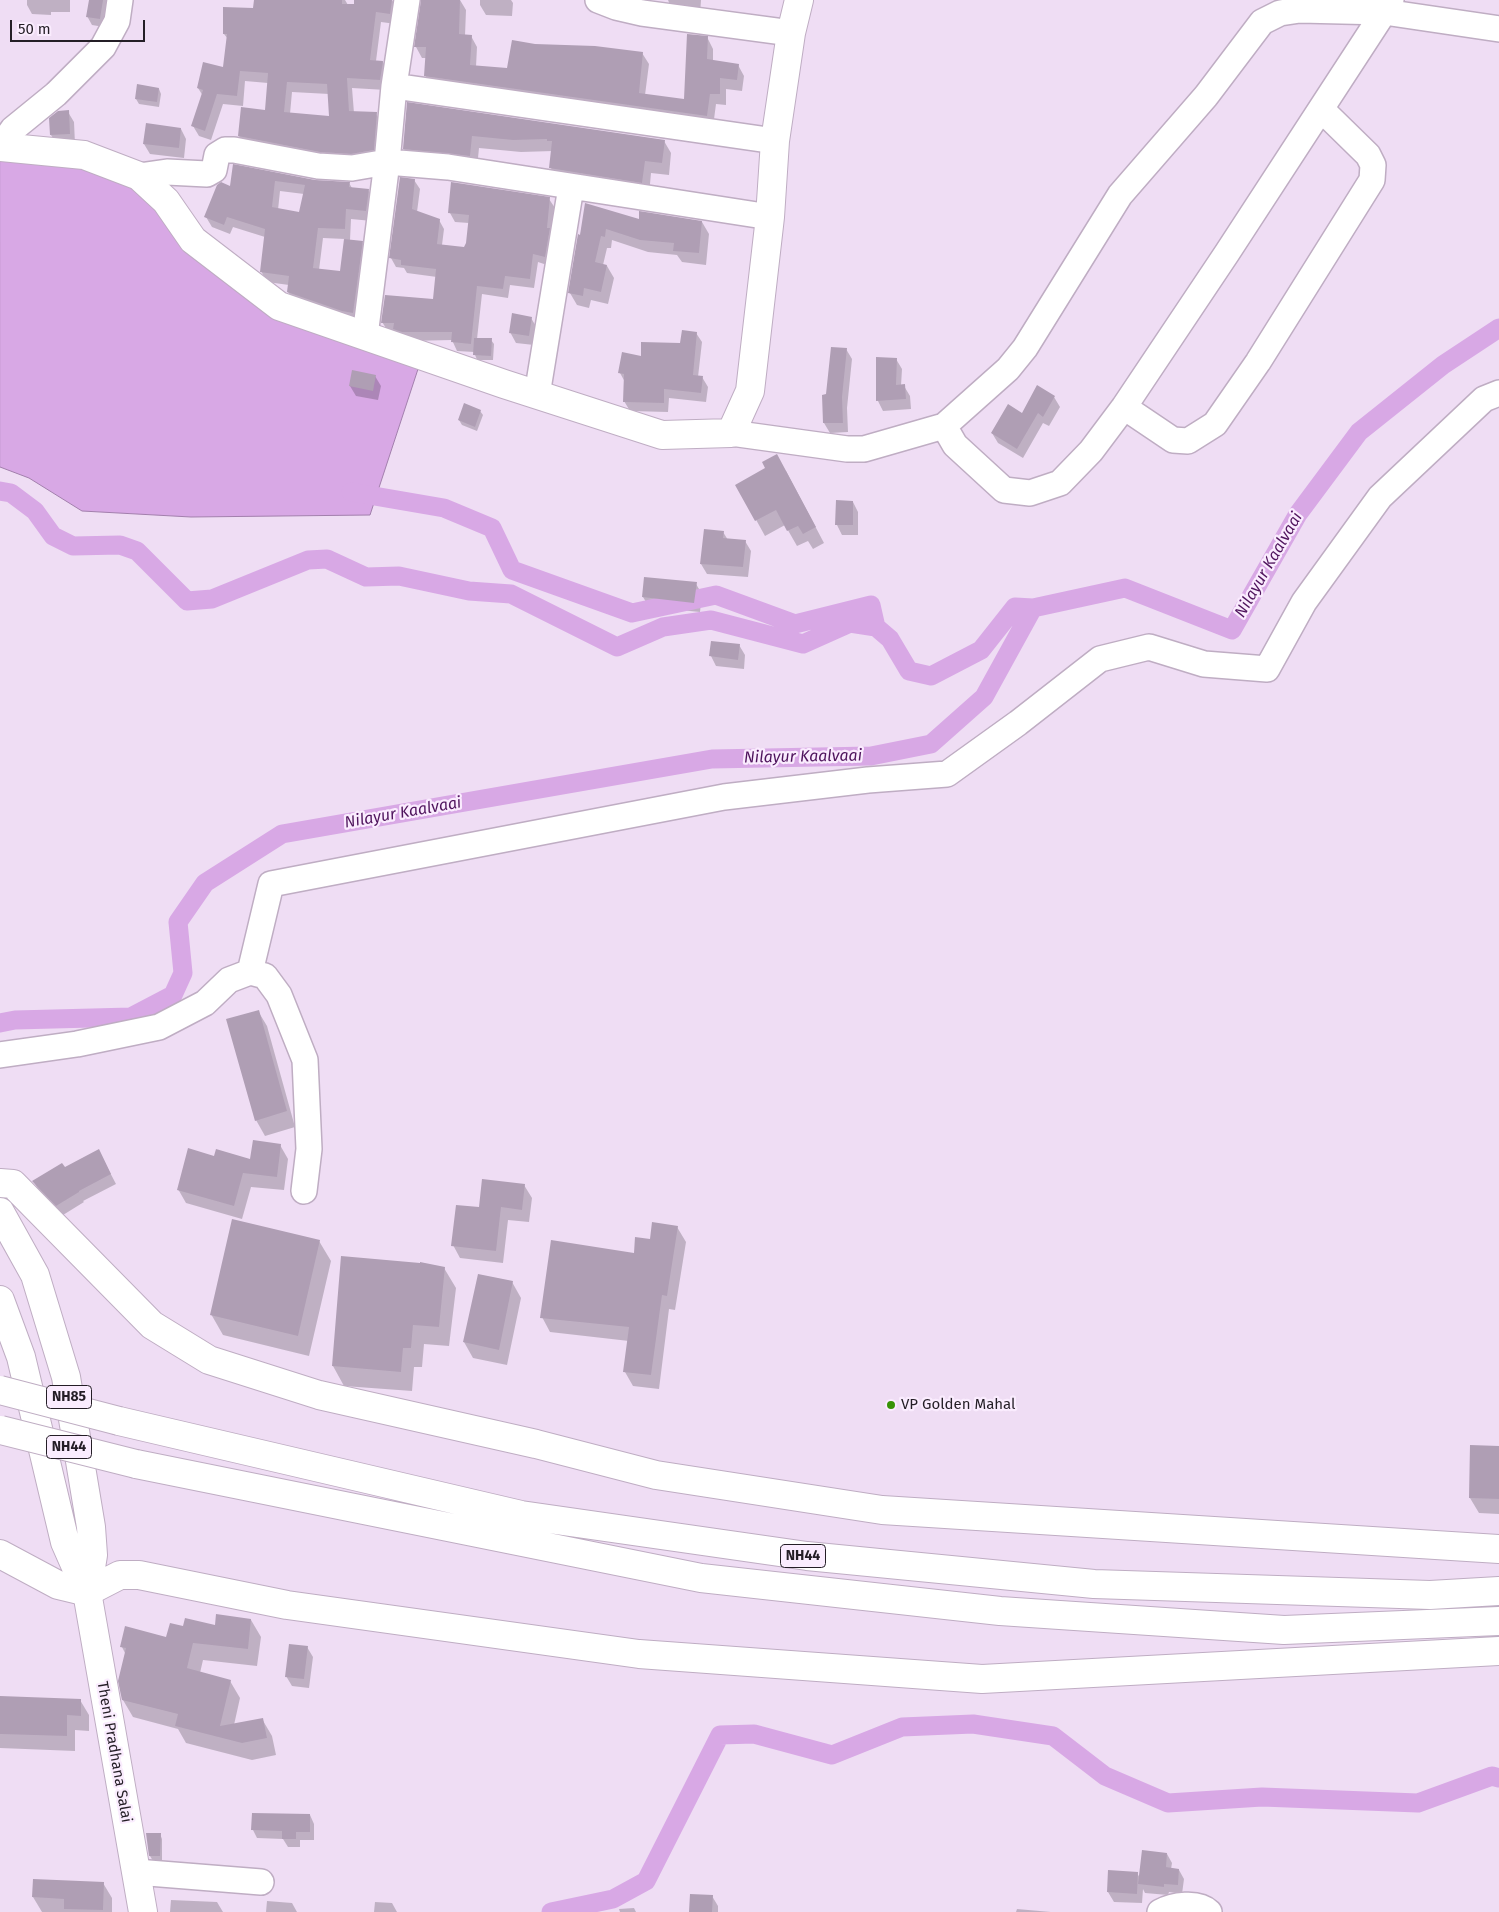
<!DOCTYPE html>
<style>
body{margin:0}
#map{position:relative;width:1499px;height:1912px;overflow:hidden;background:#efddf4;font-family:"Fira Sans",sans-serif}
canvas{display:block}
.scale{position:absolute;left:10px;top:20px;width:135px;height:22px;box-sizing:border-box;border:2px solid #241e26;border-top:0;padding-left:6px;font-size:15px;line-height:18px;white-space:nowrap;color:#241e26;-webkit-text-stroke:4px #faecfe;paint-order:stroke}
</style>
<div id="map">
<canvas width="1499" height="1912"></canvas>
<div class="scale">50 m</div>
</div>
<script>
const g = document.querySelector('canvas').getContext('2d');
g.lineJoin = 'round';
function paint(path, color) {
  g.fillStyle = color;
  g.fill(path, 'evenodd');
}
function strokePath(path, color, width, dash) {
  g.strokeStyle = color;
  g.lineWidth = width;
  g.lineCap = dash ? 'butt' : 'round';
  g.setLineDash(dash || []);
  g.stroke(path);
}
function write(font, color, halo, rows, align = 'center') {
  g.font = font + ' "Fira Sans",sans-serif';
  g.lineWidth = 4.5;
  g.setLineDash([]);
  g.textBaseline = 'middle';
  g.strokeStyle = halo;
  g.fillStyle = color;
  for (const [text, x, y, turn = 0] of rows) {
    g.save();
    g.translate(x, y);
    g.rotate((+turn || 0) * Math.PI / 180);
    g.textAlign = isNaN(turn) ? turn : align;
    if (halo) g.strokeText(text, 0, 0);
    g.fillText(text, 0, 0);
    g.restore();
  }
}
const water = new Path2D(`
 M0,157l96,10 39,17 60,70 224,112 -49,149 -179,2 -109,-6 -53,-33 -29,-11z`);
const shadow = new Path2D(`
 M27,0h43v12h-19v3l-19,-1 -5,-9z
 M90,0h19l-5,27 -12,-2 -5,-9z
 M255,0h90l3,5 29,-5h15l6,10 -2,14 -15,-2 -5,39 7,1 5,10 -2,18 -34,-2 2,25 22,1 6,10 -3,36 -134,-14 -6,-10 27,-25 2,-28 -23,-2 -2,25 -20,-2 -12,36 -12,-4 -6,-10 10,-30 -5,-8 27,-19 3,-30 -4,-5 30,-24zM292,92l37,2 1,24 -40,-4z
 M422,0h38l6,10 -1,26h6l6,11 -1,20 32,3 27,-25 107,8 7,11 -4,31 41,5 21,-63 6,12v12l25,4 6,11 -2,15 -16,-2v16l-10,-1 -3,23 -281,-40 -7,-12 1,-17h-4l-6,-11z
 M480,0h31l2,3 -1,13 -26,-1 -6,-10z
 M668,0h33l-1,15 -27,-3z
 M138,86l21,3 2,5 -2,13 -20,-3 -3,-5z
 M408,104l256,37 7,12 -2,22 -18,-2 -2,22 -91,-14 -7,-13 2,-17 -32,1 -42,-4 -2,20 -66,-7 -7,-12z
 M68,112l6,10 1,22 -18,1 -6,-10z
 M181,129l5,10 -2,19 -34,-4 -6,-10z
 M234,166l81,15 34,2 3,5 16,2 6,10 -2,21 -21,-2 -1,21 12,2 6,10 -9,70 -65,-20 -6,-10 1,-7 -22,-3 -6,-11 4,-34 -32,-10 -3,7 -18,-7 -6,-10 25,-30zM280,191l24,3 -4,20 -22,-4zM323,238l22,1 -4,33 -22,-2z
 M414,180l6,9 -3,23 22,8 5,9 -2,16 22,3 3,-4 2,-21 -14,-1 -5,-9 99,-14 6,9 -5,58 -12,-4 -4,26 -24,-3 -2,13 -26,-4 -5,45 14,1 3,4 -1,16h-16l-3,-8 -17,-1 -5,-11 -44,1 -8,-3 -4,-6 -8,-1 -6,-9 53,-21 2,-24 -30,-4 -3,-5 -8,-1 -5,-9z
 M586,204l54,17 62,1 7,12 -3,31 -24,-3 -5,-7 -29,-3 -36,-12 -1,8h-4l-4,17 4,1 7,12 -6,26 -17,-4 -2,8 -12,-3 -7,-12z
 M531,318l6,10 -3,17 -18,-2 -6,-11z
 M696,333l6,9 -4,35h4l6,10 -2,15 -37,-4 -1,14 -38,-1 -6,-10 1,-19 -5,-9 22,-16 39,-12z
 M846,349l6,10 -5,49 1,24 -18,1 -6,-10 -1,-27h4z
 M878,358l18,1 6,10 -1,17h3l6,10 1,13 -28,2 -5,-10z
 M375,376l6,10 -3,14 -22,-4 -6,-10z
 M1054,397l6,10 -11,19 -6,-3 -20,35 -25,-15 -6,-10z
 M480,411l3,4 -6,16 -15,-6 -3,-5z
 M786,471l38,72 -11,6 -5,-8 -11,5 -12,-21 -20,11 -28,-51z
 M853,502l5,10v23h-16l-5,-10z
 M723,532l5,8 17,1 6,10 -3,26 -41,-3 -6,-10z
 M645,578l51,6 6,10 -2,18 -51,-5 -6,-10z
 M739,645l6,10 -1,14 -28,-3 -5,-10z
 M258,1011l9,15 28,101 -30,9 -9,-16z
 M280,1145l8,14 -4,31 -33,-3 -9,32 -56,-16 -8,-14 37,-32 37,3z
 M104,1161l12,23 -33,17 1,1 -21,13 -24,-24 -5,-9 30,-13z
 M524,1185l8,13 -3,24 -21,-2 -5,43 -43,-5 -7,-13 27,-36z
 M677,1227l9,15 -11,68 -6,-1 -10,80 -26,-3 -8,-14 4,-31 -79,-9 -8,-15 93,-63 16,-14z
 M319,1241l12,20 -22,95 -86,-21 -12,-21z
 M342,1258l102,10 12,20 -7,58 -25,-2 -2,23h-8l-2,24 -68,-5 -11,-20z
 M512,1282l9,16 -14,67 -34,-7 -9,-16z
 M1499,1447v67l-20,-1 -9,-15z
 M251,1620l10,17 -4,29 -54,-6 -3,13 30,8 10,17 -6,27 28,-6 10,17 4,19 -24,5 -66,-17 -8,-14 -45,-12 -10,-17 3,-45 -4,-8 45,-9 17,-10 32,-1z
 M307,1647l6,10 -4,31 -17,-2 -6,-10z
 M0,1698l80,2 9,15v16l-14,-1v21l-75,-3z
 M310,1815l4,9v16h-14v7h-12l-5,-8 -26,-1 -4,-8z
 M160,1834l2,5v22h-9l-3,-5z
 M1167,1854l5,9 -1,6 8,1 5,9 -2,15 -13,-2 -1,3 -23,-2 -2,-4 -1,14 -28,-1 -6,-10 29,-19 3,5z
 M34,1881l69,2 9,15v14h-70l-9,-15z
 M712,1896l6,10v6h-28z
 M171,1900l46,2 6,10h-53z
 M267,1901l25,2 5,9h-31z
 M375,1902l17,1 5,9h-23z
 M634,1908l2,4h-16l-1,-3z
 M1017,1909l34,3h-35z`);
const canal = new Path2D(`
 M0,491l11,2 24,18 18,25 20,10 47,-1 17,6 50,50 25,-2 96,-39 19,-1 39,18 33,-1 70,15 42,3 106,53 46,-20 48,-7 92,24 47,-21 26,4 14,12 19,32 22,5 50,-26 34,-43 18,1
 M351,492l93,16 48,20 20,42 120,43 84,-18 79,29 76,-19 5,22
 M0,1023l15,-3 116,-3 42,-22 10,-22 -5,-51 27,-39 77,-49 430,-75 159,-3 60,-12 53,-47 49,-89 92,-20 107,42 66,-116 61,-82 84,-67 56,-37
 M551,1912l62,-13 33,-18 74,-146 34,-1 78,21 70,-28 71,-3 80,12 52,40 63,27 94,-6 156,6 74,-27 7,2`);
const building = new Path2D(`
 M89,0h14l-3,19 -14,-2z
 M254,0h88v4h12v-4h38l-2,14 -14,-2 -6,48 13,1 -3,19 -33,-2 2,33 28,1 -3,38 -23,4 -31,-2 -82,-16 3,-29 24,3 3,-37 -28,-2 -3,25 -20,-2 -12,37 -14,-5 12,-36 -6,-2 6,-26 20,5 4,-33h-4v-27l30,1zM287,82l40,2 2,32 -45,-4z
 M421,0h39l-1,34 13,1 -2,30 37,3 5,-28 23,4 60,2 48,6 -4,41 45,6 3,-65 21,2 -1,23 32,5 -2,16 -17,-2v16h-10l-3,22 -283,-40 2,-29h-12z
 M137,84l22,4 -2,14 -22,-3z
 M407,102l258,38 -3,23 -17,-2 -3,22 -93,-15 3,-27h-5v-2l-34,1 -41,-4 -2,20 -67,-7z
 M69,110l1,24 -20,1 -1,-17 9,-7z
 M146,123l35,5 -2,20 -36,-4z
 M233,164l82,16 35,2 -1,5 20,2 -3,22 -20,-2 -1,20 -27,-1 -5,40 27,3 4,-32 19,2 -10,72 -11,-2 -55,-19 2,-16 -29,-4 5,-43 -38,-12 -3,8 -20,-8 13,-32 4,-3 9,4zM275,181l30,4 -6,27 -27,-5z
 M400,177l15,2 -3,30 28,10 -3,25 27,3 2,-4 3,-28 -21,-2 3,-31 99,15 -3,31h3l-5,29 -12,-3 -3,25 -25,-3 -2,13 -26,-3 -6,58 -20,-2 1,-10h-50l-9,-3 1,-6h-13l4,-28 48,4 3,-30 -35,-4v-5l-12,-2z
 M585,203l54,16v-8l63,10 -3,32 -26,-2 1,-8 -34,-3 -34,-11 -1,8 -4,-1 -6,26 12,3 -6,27 -17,-4 -1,8 -15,-3 10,-59 2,1z
 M512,313l20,4 -3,19 -20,-3z
 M682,330l15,2 -4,43 10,1 -2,17 -37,-4v14l-41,-1 1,-28 -6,-1 4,-21 19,4v-14l39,1z
 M474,338h18l-1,18 -18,-1z
 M831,347l16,1 -5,49 1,26h-20l-1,-28 4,-1z
 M876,357l21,1 -1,27 9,-1 1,15 -30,2z
 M352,370l24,5 -3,16 -24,-5z
 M1037,385l18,11 -12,21 -5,-4 -21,36 -26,-16 17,-29 14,9z
 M464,403l17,7 -6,17 -17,-7z
 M777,454l39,73 -13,7 -5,-8 -11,5 -11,-21 -21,11 -20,-36 30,-17 -3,-6z
 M836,500l17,1v24h-18z
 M704,529l20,2 -1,7 23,2 -3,27 -43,-3z
 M644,577l53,5 -3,21 -52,-6z
 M711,641l29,3 -2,16 -29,-4z
 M259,1010l28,101 -32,10 -29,-102z
 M253,1140l28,4 -4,33 -34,-4 -9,33 -57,-16 11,-42 26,8 2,-7 34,10z
 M99,1149l12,25 -32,17v1l-23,14 -24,-25 30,-18 3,4z
 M482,1179l43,5 -3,26 -21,-3 -5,44 -45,-5 5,-41 23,2z
 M232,1219l88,21 -22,96 -88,-21z
 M652,1222l26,4 -11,70 -5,-1 -11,80 -28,-3 6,-45 -89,-9 11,-78 83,13 1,-16 15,2z
 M341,1256l79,7v-1l25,5 -6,60 -26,-2 -2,23h-8l-2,24 -69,-6z
 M478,1274l35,7 -14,69 -36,-8z
 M1470,1445l29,1v53l-30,-1z
 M216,1614l35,5 -3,30 -55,-6 -6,25 44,12 -11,46 43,-8 4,20 -25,5 -67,-17 3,-12 -56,-14 -4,-19 8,-33 -6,-1 5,-21 41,11 4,-14 13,3 2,-8 30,7z
 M289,1644l19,2 -4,33 -19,-2z
 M0,1696l81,3v17l-14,-1v21l-67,-2z
 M252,1813l58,1v18h-14v7h-14v-8l-31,-1z
 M146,1833h15l-1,23h-11z
 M1142,1850l25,3 -1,14 13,2 -1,16 -14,-1v3l-26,-3z
 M1108,1870l30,2 -1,22 -30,-2z
 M33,1879l71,3 -1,28 -39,-1v-10l-32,-2z
 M690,1894l23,1 -1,17h-23z`);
const minor = new Path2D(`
 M598,0l18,7 26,6 149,20
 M394,86l381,55
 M0,147l13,-18 43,-35 47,-47 14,-26 3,-21
 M139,176l28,-4 40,2 7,-4 3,-15 8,-5h9l84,16 34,2 35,-6 61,5 322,50
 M365,336l22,-174 7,-76 13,-86
 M537,395l34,-208
 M1124,407l49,33 15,1 27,-17 43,-62 114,-182 1,-15 -5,-10 -47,-46
 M944,426l11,19 49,45 26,3 30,-10 31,-32 33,-44 103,-154 157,-241 115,17
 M731,433l116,16h17l80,-23 64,-57 17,-21 95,-153 86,-99 56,-74 18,-9 20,-3 84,2 7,-12
 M250,972l21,-88 453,-87 144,-17 79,-6 71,-51 82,-64 49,-12 55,17 63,5 37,-67 76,-105 104,-98 15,-6
 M0,1055l77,-11 82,-17 46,-24 24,-23 21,-8 15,4 14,19 26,65 4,89 -5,42
 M136,1872l125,10
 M1160,1912c13,-7 38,-11 49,0`);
const major = new Path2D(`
 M0,147l84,8 55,21 27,25 27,39 86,66 225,78 158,51 69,-2 19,-42 20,-174 5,-76 16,-108 8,-33
 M87,1592l56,320`);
const highway = new Path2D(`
 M0,1183l13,1 139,141 57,35 110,35 217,49 120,31 226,35 617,39
 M0,1212l35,63 31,102 25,150 2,28 -6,37
 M0,1300l21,57 44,185 22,50
 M119,1421l402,94 286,41 287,28 336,11 69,-4
 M136,1464l565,114 299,33 284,19 215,-9
 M0,1554l58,31 29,7 33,-17h19l148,30 352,49 343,25 517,-28`);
const highwayBridge = new Path2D(`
 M0,1390l119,31
 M1,1430l135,34`);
const markers = [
 [891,1405,5,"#379206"]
];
const shields = [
 [69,1397,45],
 [69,1447,45],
 [803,1556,45]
];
const shieldNames = [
 ["NH85",69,1397],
 ["NH44",69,1447],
 ["NH44",803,1556]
];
const poiNames = [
 ["VP Golden Mahal",901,1405]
];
const streetNames = [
 ["Theni Pradhana Salai",114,1752,80]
];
const waterNames = [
 ["Nilayur Kaalvaai",1269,565,-60],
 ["Nilayur Kaalvaai",803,757,-1],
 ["Nilayur Kaalvaai",403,813,-10]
];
paint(water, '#d8a8e5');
strokePath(water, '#a27fac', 1);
paint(shadow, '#0003');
strokePath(canal, '#d8a8e5', 19);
paint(building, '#af9eb4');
strokePath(minor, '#bfadc3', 28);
strokePath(major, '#bfadc3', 30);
strokePath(highway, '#bfadc3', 30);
strokePath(minor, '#fff', 25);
strokePath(major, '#fff', 28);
strokePath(highway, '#fff', 28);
strokePath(highwayBridge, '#bfadc3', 30, []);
strokePath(highwayBridge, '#fff', 28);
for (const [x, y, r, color] of markers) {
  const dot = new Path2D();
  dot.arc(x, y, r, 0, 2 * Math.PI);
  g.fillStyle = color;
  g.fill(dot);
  strokePath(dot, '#faecfe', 2);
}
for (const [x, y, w] of shields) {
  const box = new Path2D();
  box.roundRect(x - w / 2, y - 11.5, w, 23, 4);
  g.fillStyle = '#faecfe';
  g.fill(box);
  strokePath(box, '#241e26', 1);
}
write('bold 14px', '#241e26', null, shieldNames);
write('15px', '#241e26', '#faecfe', poiNames, 'left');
write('15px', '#241e26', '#faecfe', streetNames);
write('italic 16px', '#4f145d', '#faecfe', waterNames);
</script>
